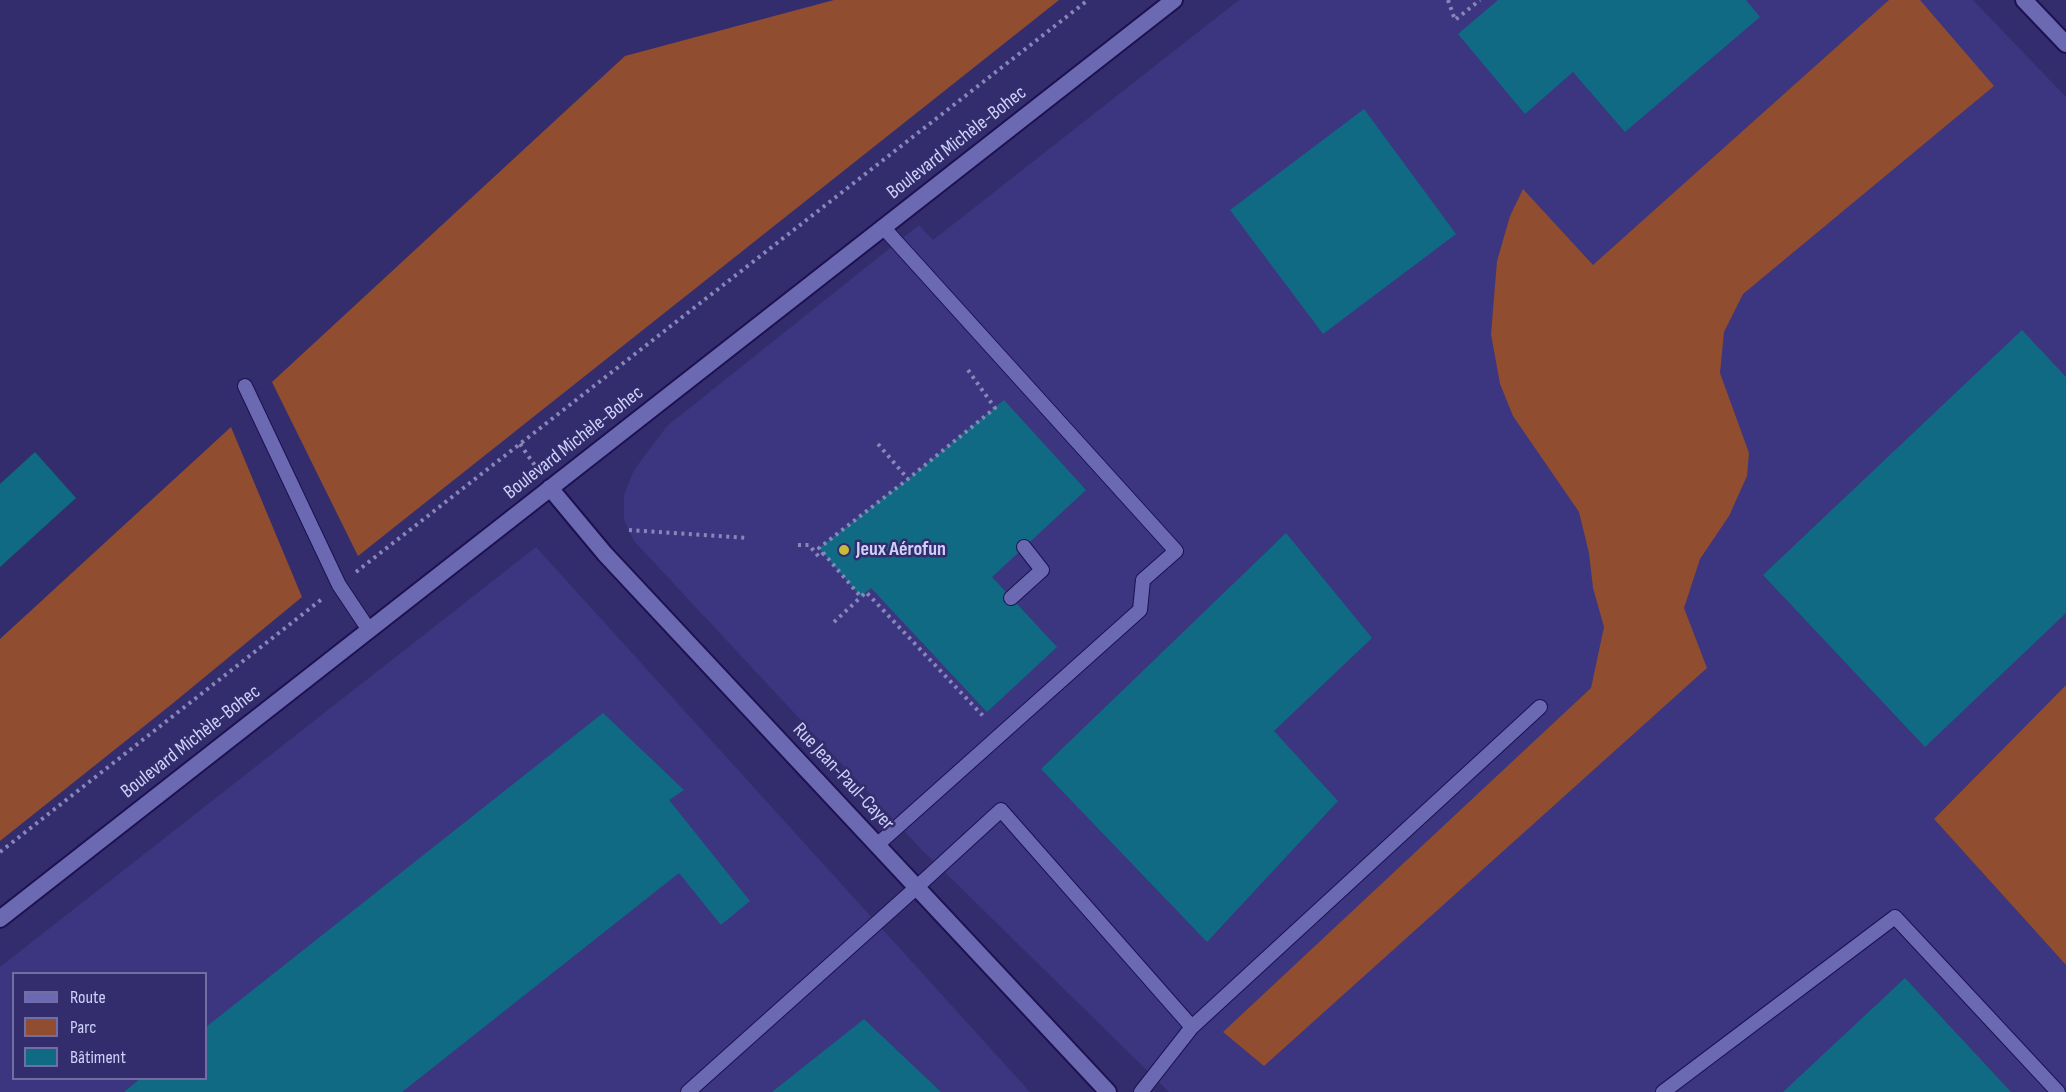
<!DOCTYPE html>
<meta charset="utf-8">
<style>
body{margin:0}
#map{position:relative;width:2066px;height:1092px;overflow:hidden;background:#332d6e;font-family:"Sofia Sans Condensed",sans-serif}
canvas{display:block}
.legend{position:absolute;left:12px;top:972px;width:195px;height:108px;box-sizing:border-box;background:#332d6e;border:2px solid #716ea5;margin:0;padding:8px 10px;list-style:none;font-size:18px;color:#ced0f7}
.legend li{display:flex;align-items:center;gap:12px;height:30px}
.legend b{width:30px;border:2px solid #716ea5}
</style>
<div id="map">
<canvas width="2066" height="1092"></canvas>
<ul class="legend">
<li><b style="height:8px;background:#6b69b1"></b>Route</li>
<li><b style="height:16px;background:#904d30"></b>Parc</li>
<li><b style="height:16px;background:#106a83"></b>Bâtiment</li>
</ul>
</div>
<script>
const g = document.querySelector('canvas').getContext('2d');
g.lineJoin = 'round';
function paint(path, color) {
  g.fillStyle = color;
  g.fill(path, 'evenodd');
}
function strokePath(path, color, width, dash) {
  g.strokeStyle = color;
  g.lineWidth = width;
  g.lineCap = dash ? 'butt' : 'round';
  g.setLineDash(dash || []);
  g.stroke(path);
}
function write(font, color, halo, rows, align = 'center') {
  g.font = font + ' "Sofia Sans Condensed",sans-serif';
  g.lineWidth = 5;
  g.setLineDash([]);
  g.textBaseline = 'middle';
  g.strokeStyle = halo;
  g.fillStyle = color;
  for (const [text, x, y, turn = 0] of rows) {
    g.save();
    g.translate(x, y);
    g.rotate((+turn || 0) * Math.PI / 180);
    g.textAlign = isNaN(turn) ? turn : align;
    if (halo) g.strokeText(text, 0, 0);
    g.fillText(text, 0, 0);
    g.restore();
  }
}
const built = new Path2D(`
 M1239,0h734l93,97v588l-132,134 132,146v127h-897l-250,-245 -285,-306 -10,-21v-25l10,-25 33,-44 252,-201 14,15z
 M536,547l494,545h-1030v-125zM14,974h192v104h-192z`);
const green = new Path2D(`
 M834,0h225l-701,556 -86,-174 353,-326z
 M1889,0h31l74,86 -251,208 -19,38 -4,41 29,80 -2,23 -18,40 -29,43 -16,49 23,60 -443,398 -41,-34 368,-344 13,-61 -11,-39 -4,-35 -10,-41 -66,-96 -13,-32 -9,-50 6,-73 13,-45 13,-27 70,76z
 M231,427l71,170 -130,107 -172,137v-202z
 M2066,685v280l-132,-146z`);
const building = new Path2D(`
 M1498,0h248l14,17 -135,115 -52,-60 -48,42 -67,-80z
 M1364,109l92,125 -133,100 -93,-124z
 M2022,330l44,47v236l-141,134 -162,-172z
 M1004,400l82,90 -94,87 65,70 -70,65 -116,-124 -10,9 -42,-49 89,-69z
 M35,452l41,46 -76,69v-83z
 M1286,533l86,105 -98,93 64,70 -131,141 -166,-173z
 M603,713l81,77 -15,10 81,101 -29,24 -42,-52 -277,219h-278l17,-14h65v-51z
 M1905,978l106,114h-228z
 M864,1019l77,73h-169z`);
const path = new Path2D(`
 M1448,0l7,20 25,-20
 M968,370l27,38 -87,71 -89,69 42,49 5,-5 119,126
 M520,444l18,26
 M878,444l30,35
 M629,530l118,8
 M798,545h11l10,12 5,-4
 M356,572l732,-572
 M834,622l27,-25
 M0,852l322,-253`);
const service = new Path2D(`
 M245,386l94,199 30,45
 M1011,598l31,-28 -18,-23
 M877,845l263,-235 3,-30 33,-29 -293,-324
 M688,1092l229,-205 84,-77 191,217
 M1141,1092l51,-65 348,-320
 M1663,1092l232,-175 163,175`);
const minor = new Path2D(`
 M2024,0l42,44
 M550,488l55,66 503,538`);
const tertiary = new Path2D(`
 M0,919l1174,-919`);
const markers = [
 [844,550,6,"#c8bb3b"]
];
const streetNames = [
 ["Boulevard Michèle-Bohec",957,143,-38],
 ["Boulevard Michèle-Bohec",574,443,-38],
 ["Boulevard Michèle-Bohec",191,742,-38],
 ["Rue Jean-Paul-Cayer",843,777,47]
];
const poiNames = [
 ["Jeux Aérofun",856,550]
];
paint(built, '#3c357f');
paint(green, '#904d30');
paint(building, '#106a83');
strokePath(service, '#1d1151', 16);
strokePath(minor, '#1d1151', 20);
strokePath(tertiary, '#1d1151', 20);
strokePath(path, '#8887b9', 4, [3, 4.5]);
strokePath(service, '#6b69b1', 14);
strokePath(minor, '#6b69b1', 16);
strokePath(tertiary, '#6b69b1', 16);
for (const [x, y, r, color] of markers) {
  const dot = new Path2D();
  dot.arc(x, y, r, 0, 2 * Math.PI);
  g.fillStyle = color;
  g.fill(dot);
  strokePath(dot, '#332d6e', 2);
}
write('20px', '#ced0f7', '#332d6e', streetNames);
write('bold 20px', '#ced0f7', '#332d6e', poiNames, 'left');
</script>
